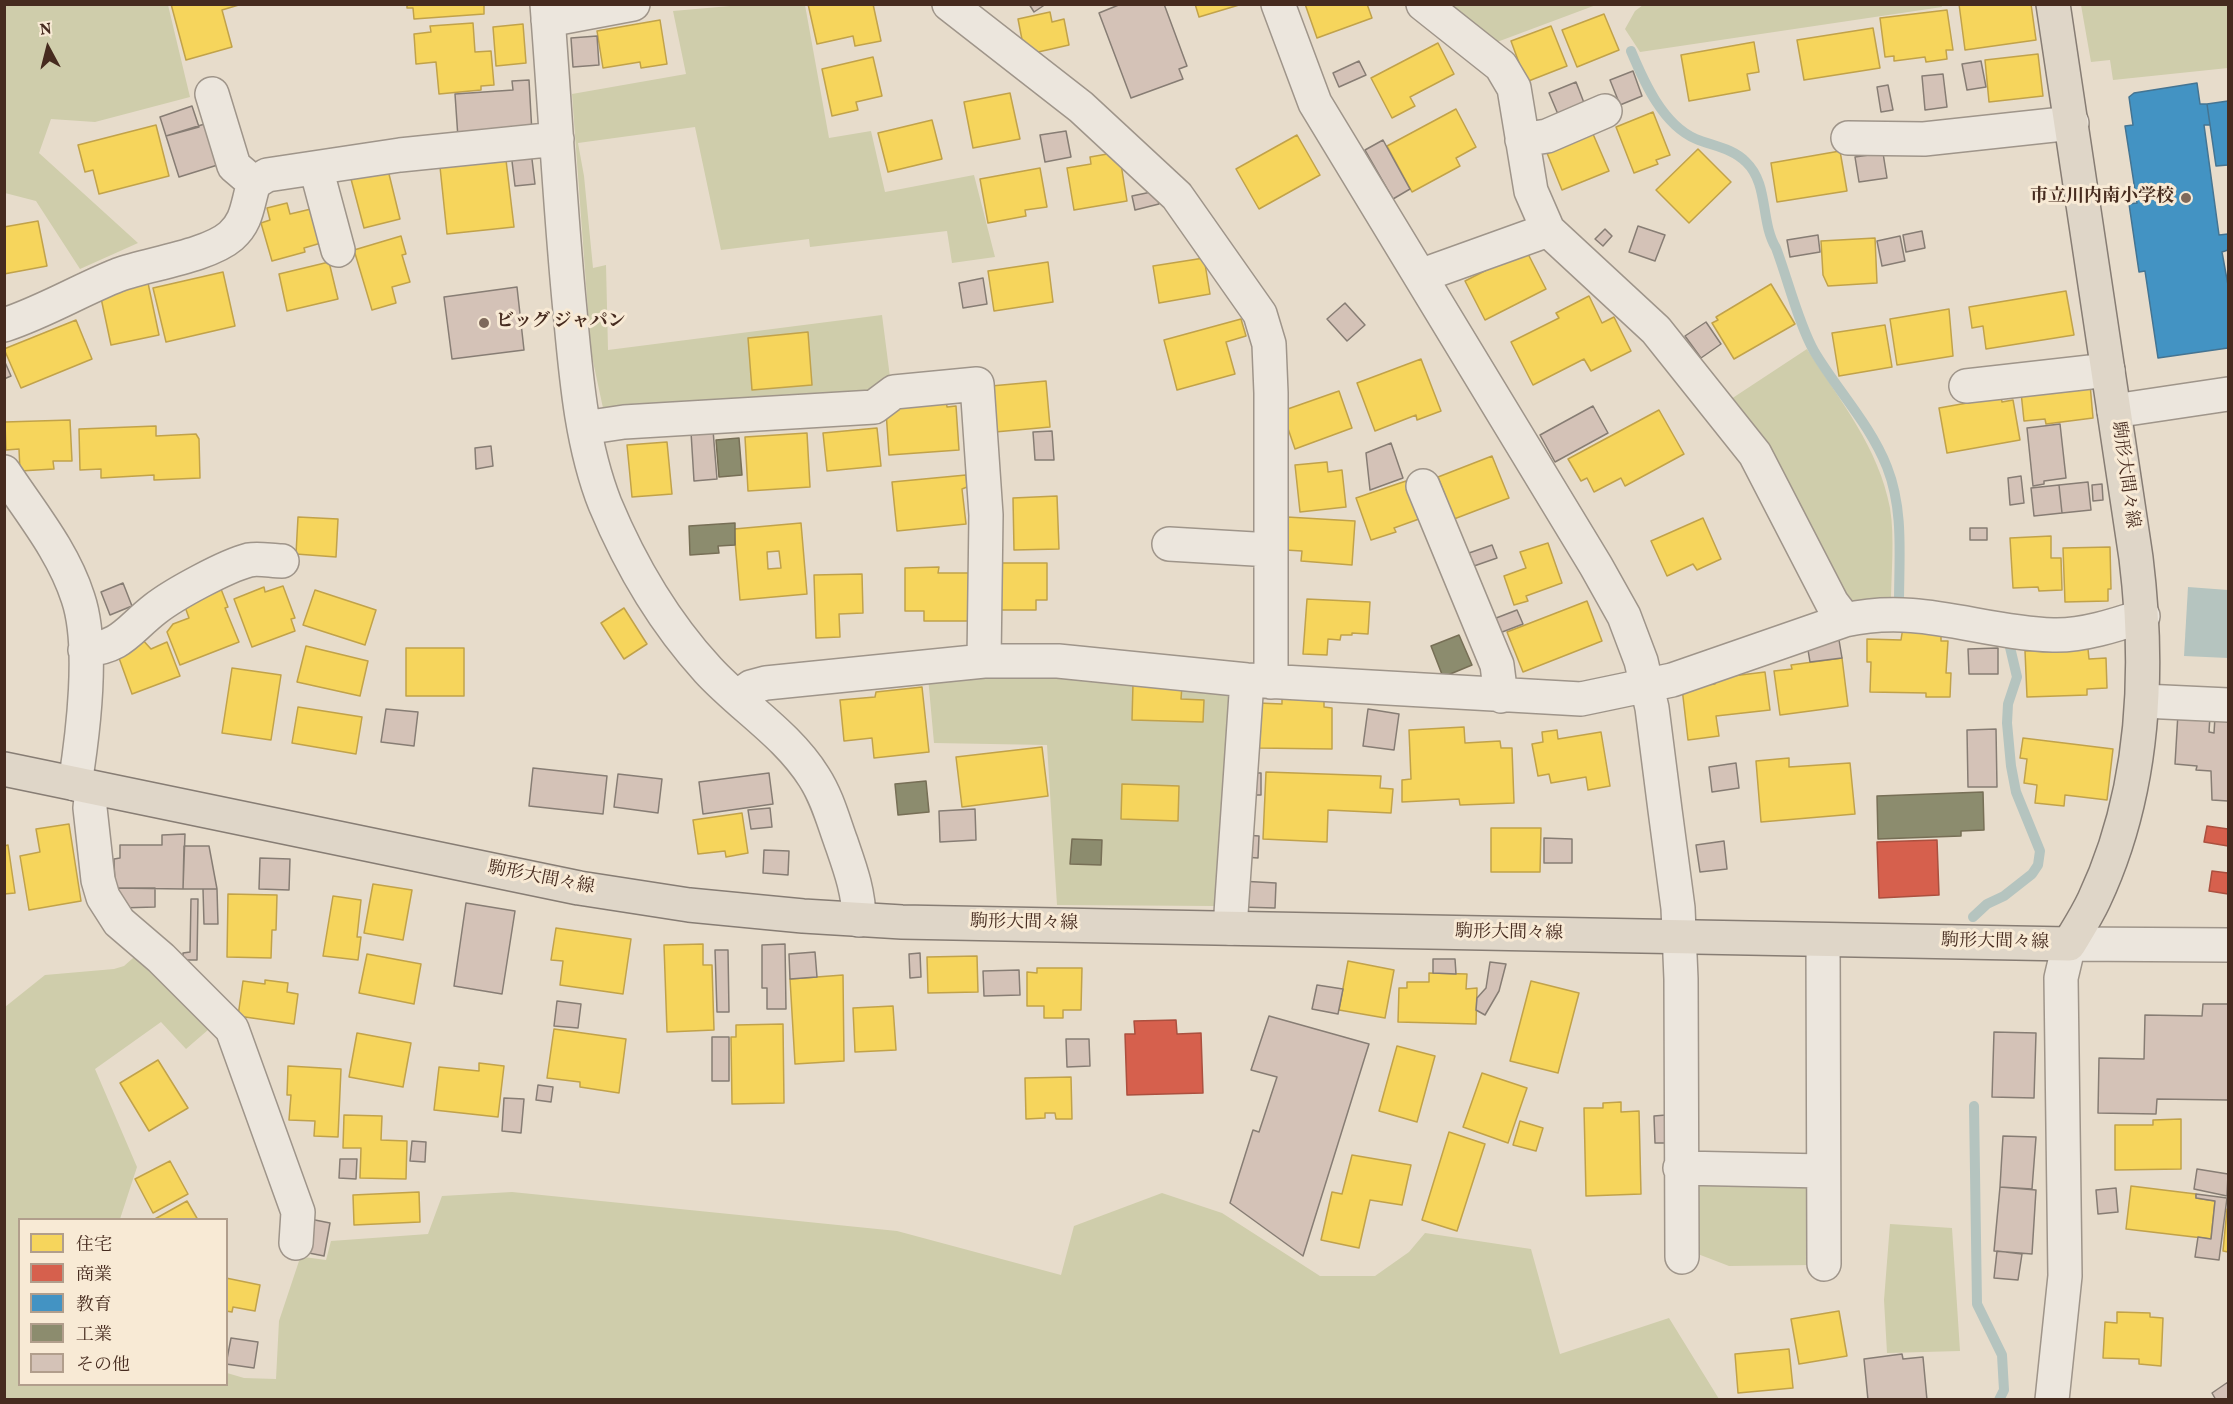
<!DOCTYPE html>
<meta charset="utf-8">
<style>
body{margin:0}
#map{position:relative;width:2233px;height:1404px;overflow:hidden;background:#e7dccb;font-family:Vollkorn,"Noto Serif JP",serif}
canvas{display:block}
.frame{position:absolute;inset:0;border:6px solid #462b1f;pointer-events:none}
.legend{position:absolute;left:18px;top:1218px;width:210px;height:168px;box-sizing:border-box;background:#f8ead5;border:2px solid #b19e8c;margin:0;padding:8px 10px;list-style:none;font-size:18px;color:#462b1f}
.legend li{display:flex;align-items:center;gap:12px;height:30px}
.legend b{width:30px;border:2px solid #b19e8c}
.north{position:absolute;left:18px;top:18px;width:60px;height:60px;-webkit-text-stroke:4px #f8ead5;paint-order:stroke;rotate:353deg;font-size:16px;font-weight:700;line-height:24px;text-align:center;color:#462b1f}
.north::after{content:'';display:block;margin:auto;width:21px;height:27px;background:#462b1f;clip-path:polygon(50% 0,100% 100%,50% 72%,0 100%)}
</style>
<div id="map">
<canvas width="2233" height="1404"></canvas>
<div class="frame"></div>
<ul class="legend">
<li><b style="height:16px;background:#f6d55c"></b>住宅</li>
<li><b style="height:16px;background:#d6604d"></b>商業</li>
<li><b style="height:16px;background:#4393c3"></b>教育</li>
<li><b style="height:16px;background:#8c8c6e"></b>工業</li>
<li><b style="height:16px;background:#d4c2b7"></b>その他</li>
</ul>
<div class="north">N</div>
</div>
<script>
const g = document.querySelector('canvas').getContext('2d');
g.lineJoin = 'round';
function paint(path, color) {
  g.fillStyle = color;
  g.fill(path, 'evenodd');
}
function strokePath(path, color, width, dash) {
  g.strokeStyle = color;
  g.lineWidth = width;
  g.lineCap = dash ? 'butt' : 'round';
  g.setLineDash(dash || []);
  g.stroke(path);
}
function write(font, color, halo, rows, align = 'center') {
  g.font = font + ' Vollkorn,"Noto Serif JP",serif';
  g.lineWidth = 6;
  g.setLineDash([]);
  g.textBaseline = 'middle';
  g.strokeStyle = halo;
  g.fillStyle = color;
  for (const [text, x, y, turn = 0] of rows) {
    g.save();
    g.translate(x, y);
    g.rotate((+turn || 0) * Math.PI / 180);
    g.textAlign = isNaN(turn) ? turn : align;
    if (halo) g.strokeText(text, 0, 0);
    g.fillText(text, 0, 0);
    g.restore();
  }
}
const green = new Path2D(`
 M753,4l52,1 24,133 42,-7 14,61 89,-17 21,82 -43,6 -5,-32 -137,16 -1,-8 -88,11 -26,-123 -117,16 6,33 9,92 13,-3 2,85 274,-35 9,70 -20,3 -11,10 -248,16 -9,-6 -12,-56 -19,-258 114,-20 -13,-63z
 M1941,4l1,3 -302,45 -15,-23 10,-18 8,-6z
 M4,5h164l22,92 -95,25 -44,-3 -12,34 99,90 -58,26 -44,-68 -31,-8z
 M1436,5h160l-107,40z
 M2081,5h147v63l-115,12 -3,-20 -19,2z
 M1807,349c32,50 72,99 83,159 5,30 1,66 1,97l-48,-2 -118,-200z
 M985,672l255,16 -25,218 -158,-1 -10,-160 -113,-2 -6,-66z
 M141,951l75,72 -30,26 -25,-27 -66,47 42,98 -17,52 -100,1v164h206l1,-11 17,5 32,1 3,-58 20,-60 5,-4 22,3 5,-19 97,-7 14,-38 70,-4 385,39 164,44 13,-49 88,-33 60,20 98,63h55l34,-24 16,-19 106,16 29,105 109,-36 50,81 -1714,1v-393l40,-32 69,-6 10,-3z
 M1692,1179l120,2 1,84 -84,1 -39,-15z
 M1890,1224l62,4 8,123 -73,2 -3,-53z`);
const water = new Path2D(`
 M2188,587l40,3v68l-44,-2z`);
const homes = new Path2D(`
 M171,4h71l-20,6 10,37 -46,13z
 M407,4h77v10l-70,5 -1,-11h-6z
 M808,4h65l8,37 -26,5 -2,-10 -36,8z
 M1195,4h44v1l-40,12z
 M1305,4h62l5,14 -55,20z
 M1959,4h72l5,36 -71,10z
 M1947,10l6,40h-7l1,9 -21,3 -1,-5 -31,4v-5l-9,1 -5,-39z
 M1050,12l2,10 12,-3 5,26 -44,10 -7,-36z
 M1604,14l15,36 -42,17 -15,-37z
 M660,20l7,44 -26,4 -1,-6 -37,6 -6,-37z
 M473,23l2,29 16,-1 3,34 -13,1v4l-42,4 -3,-32 -20,2 -2,-30 17,-2 -1,-6z
 M523,24l3,39 -30,3 -3,-39z
 M1551,26l16,40 -41,16 -15,-41z
 M1873,28l7,40 -76,12 -7,-40z
 M1754,42l5,30 -12,2 3,16 -61,11 -8,-46z
 M1438,43l16,31 -44,23 5,9 -23,12 -21,-40z
 M2038,54l5,42 -54,6 -4,-42z
 M873,57l9,39 -26,6 2,8 -26,6 -10,-47z
 M1010,93l10,46 -47,9 -9,-46z
 M1456,109l20,38 -20,11 4,8 -48,26 -25,-46z
 M1653,112l17,43 -14,5 2,4 -24,9 -18,-46z
 M932,120l10,39 -54,13 -10,-39z
 M156,125l13,51 -70,18 -6,-24 -8,2 -7,-27z
 M1593,134l16,37 -47,19 -15,-37z
 M1297,135l23,40 -61,34 -23,-40z
 M1698,149l33,33 -42,41 -33,-33z
 M1840,151l7,40 -70,11 -6,-39z
 M1119,152l8,49 -53,9 -7,-42 24,-4 -1,-7z
 M506,160l8,67 -67,7 -7,-67z
 M1040,168l7,39 -22,3 1,6 -38,7 -8,-44z
 M388,170l12,49 -36,9 -13,-49z
 M287,203l3,11 21,-5 10,34 -17,5 1,4 -33,9 -11,-38 9,-3 -3,-12z
 M38,221l9,45 -43,8v-47z
 M401,236l5,18 -4,1 8,27 -18,5 4,16 -24,7 -18,-60z
 M1875,238l2,45 -49,3 -5,-11 -2,-34z
 M1526,250l20,39 -61,31 -20,-39z
 M1204,258l6,36 -51,9 -6,-37z
 M329,262l9,37 -51,12 -8,-37z
 M1048,262l5,40 -59,9 -6,-40z
 M223,272l12,54 -69,16 -13,-54z
 M148,283l11,52 -48,10 -10,-47 18,-9z
 M1771,284l24,40 -61,35 -22,-36 6,-3 -2,-3z
 M2066,291l8,44 -88,14 -3,-23 -11,2 -3,-21z
 M1589,296l13,27 12,-6 17,34 -40,20 -7,-12 -51,26 -22,-43 48,-24 -3,-5z
 M1949,309l4,47 -56,9 -7,-46z
 M1241,319l5,17 -20,6 9,32 -58,16 -13,-50z
 M76,320l16,39 -71,29 -17,-39z
 M1885,325l7,42 -53,9 -7,-43z
 M808,332l4,53 -60,5 -4,-52z
 M1421,359l20,52 -24,9 -1,-5 -41,16 -18,-48z
 M1046,381l4,46 -55,5 -4,-46z
 M2090,384l3,34 -47,6 -1,-5 -21,2 -3,-29z
 M1339,391l13,37 -57,21 -13,-38z
 M2001,397l1,5 11,-2 7,40 -73,13 -8,-45z
 M946,400l1,7 9,-1 3,44 -70,5 -3,-44 5,-7z
 M1659,410l25,44 -59,32 -4,-8 -27,14 -7,-14 -6,3 -13,-22z
 M70,420l2,41h-19l1,8 -34,2 -1,-22 -13,1 -1,-28z
 M156,426v10l40,-2 3,5 1,39 -46,2v-5l-53,3v-9l-21,1 -1,-41z
 M877,428l4,38 -54,5 -4,-38z
 M807,433l3,54 -62,4 -3,-54z
 M667,442l5,52 -40,3 -5,-52z
 M1492,456l17,42 -55,21 -16,-42z
 M1327,462l1,10 14,-2 4,37 -46,5 -5,-47z
 M966,475l1,12 -5,2 4,35 -69,7 -5,-49z
 M1406,481l13,38 -25,9 2,4 -25,8 -15,-42z
 M1057,496l2,53 -45,1 -1,-52z
 M298,517l40,2 -2,38 -40,-3z
 M1287,517l68,4 -3,44 -51,-4 1,-10 -17,-1z
 M1703,518l18,41 -24,11 -4,-6 -26,12 -16,-35z
 M801,523l6,71 -67,6 -6,-71zM779,551l2,17 -13,1 -1,-17z
 M2051,536v22h10l1,32 -23,1 -1,-4 -25,1 -3,-50z
 M1548,543l14,40 -36,13 2,5 -14,4 -10,-29 22,-8 -6,-16z
 M2110,547l1,42h-3v12l-43,1 -2,-54z
 M995,563h52v37h-11v10h-36z
 M939,567l-1,6h31v48h-45v-10h-19v-43z
 M862,574l1,39 -24,1 1,23 -24,1 -2,-63z
 M283,586l12,32 -4,1 4,12 -43,16 -18,-48 30,-12 1,5z
 M221,589l7,18 -3,1 14,34 -59,23 -13,-33 6,-8 16,-6 -5,-14z
 M315,590l61,20 -11,35 -62,-20z
 M1307,599l63,3 -2,32 -16,-1v2h-11l-1,5 -12,-1 -1,16 -24,-1z
 M1587,601l15,40 -79,31 -16,-40z
 M624,608l23,36 -23,15 -23,-36z
 M1903,627l38,2v12h7l-2,32h5l-1,24h-24v-4l-56,-1 1,-30h-4v-23l34,1z
 M141,638l10,11 16,-7 13,34 -48,18 -13,-36z
 M306,646l62,15 -8,35 -63,-14z
 M406,648h58v48h-58z
 M2088,649l1,10 17,-1 1,30 -20,1v6l-60,2 -2,-46z
 M1842,658l6,48 -68,9 -6,-44 18,-2 -1,-4z
 M232,668l49,7 -10,65 -49,-7z
 M1765,672l5,38 -54,6 3,20 -31,4 -6,-52 33,-4 1,-6z
 M1133,684l49,2 -1,13 23,1 -1,22 -71,-2z
 M922,687l7,65 -55,6 -2,-20 -28,3 -4,-41 35,-3 1,-5z
 M1282,699l42,1v7l8,1v41l-75,-1 1,-45 24,1z
 M298,707l64,10 -6,37 -64,-11z
 M1464,727l1,16 35,-2 1,7h11l2,55 -54,2 -1,-6 -57,3v-22l9,-1 -2,-49z
 M1557,730l1,9 43,-7 9,54 -22,4 -2,-13 -35,6 -2,-9 -11,2 -6,-32 11,-2 -1,-10z
 M2023,738l90,11 -6,51 -42,-5 -1,11 -29,-3 2,-18 -13,-2 3,-24 -7,-1z
 M1042,747l6,49 -86,11 -6,-50z
 M1789,758v9l61,-4 5,51 -94,8 -5,-61z
 M1266,772l115,4 -1,12 13,1 -2,24 -63,-3 -1,32 -64,-3z
 M1122,784l57,2 -1,35 -57,-2z
 M742,813l6,40 -22,4 -1,-6 -27,3 -5,-34z
 M69,824l12,77 -52,9 -9,-54 20,-4 -4,-23z
 M1491,828h50l-1,44h-49z
 M8,845l7,48 -11,1v-48z
 M373,884l39,6 -9,50 -39,-7z
 M228,894l49,1 -1,35h-4l-1,28 -44,-1z
 M333,896l28,4 -4,37h4l-3,23 -35,-4z
 M556,928l75,11 -8,55 -63,-9 3,-24 -12,-1z
 M703,944v21h9l2,65 -47,2 -3,-87z
 M367,954l54,10 -7,40 -55,-11z
 M977,956l1,36 -50,1 -1,-36z
 M1348,961l46,9 -9,48 -46,-8z
 M1037,968h45l-1,42h-18v8h-19v-12h-17v-34l10,1z
 M1429,973l38,1 -1,15 11,-1 -1,36 -78,-2 1,-34h8v-6h22z
 M843,975l1,86 -49,3 -5,-85z
 M265,980l23,3 -1,9 11,2 -4,30 -56,-8 5,-35 22,3z
 M1531,981l48,12 -21,80 -48,-12z
 M893,1006l3,44 -41,2 -2,-44z
 M783,1024l1,79 -52,1 -1,-67h5v-12z
 M554,1029l72,10 -7,54 -39,-6v-5l-33,-4z
 M357,1033l54,10 -8,44 -54,-10z
 M1397,1046l38,10 -18,66 -38,-11z
 M158,1060l30,48 -39,23 -29,-48z
 M479,1063l25,3 -6,51 -64,-7 5,-43 40,4z
 M288,1066l53,3 -3,68 -24,-1 1,-15 -26,-1 2,-25h-4z
 M1482,1073l45,15 -19,55 -45,-16z
 M1071,1077l1,42h-16l-1,-6h-10v5l-19,1 -1,-41z
 M1621,1102v10l18,-1 2,83 -55,2 -2,-88h19v-5z
 M344,1115l38,1 -1,24 26,1 -1,38 -46,-1 1,-30h-18z
 M2181,1119v50l-66,1v-45h38v-5z
 M1520,1121l23,7 -7,23 -23,-6z
 M1449,1132l36,12 -28,87 -35,-11z
 M1352,1155l59,10 -9,40 -32,-5 -11,48 -38,-8 11,-48 10,2z
 M170,1161l18,33 -35,19 -18,-34z
 M2131,1186l65,8v4l19,3 -4,38 -85,-10z
 M419,1192l1,30 -66,3 -1,-30z
 M187,1201l11,19h-45z
 M2227,1209h1v43l-5,-1z
 M226,1278l34,7 -5,26 -22,-4 -1,5 -6,-1z
 M1839,1311l8,45 -48,8 -8,-45z
 M2117,1312l33,1v4l13,1 -2,48 -22,-2v-5l-36,-1 2,-36 12,1z
 M1789,1349l4,39 -55,5 -3,-39z`);
const shops = new Path2D(`
 M2207,826l21,3v17l-24,-4z
 M1937,840l2,55 -60,3 -2,-56z
 M2212,871l16,2v21l-19,-3z
 M1176,1020l1,14 24,-1 2,60 -76,2 -2,-61h10l-1,-13z`);
const schools = new Path2D(`
 M2197,83l3,21h7l3,21h-6l15,110 9,-1v16l-6,2 6,33v63l-70,10 -13,-87 -6,1 -10,-68 8,-1 -12,-77 8,-1 -4,-28 5,-4z
 M2228,101v64l-12,1 -9,-62z`);
const industry = new Path2D(`
 M739,438l3,37 -23,2 -3,-37z
 M735,523v22l-17,1 1,7 -29,2 -1,-29z
 M1459,635l13,30 -29,12 -12,-31z
 M926,781l3,31 -31,3 -3,-31z
 M1983,792l1,38 -23,1v5l-83,3 -1,-43z
 M1072,839l30,1 -1,25 -31,-1z`);
const stream = new Path2D(`
 M1631,51c13,31 32,74 65,88 17,7 36,9 50,23 23,22 14,59 30,86 11,29 23,77 38,103 23,39 56,73 73,116 17,43 12,90 12,136h9
 M1973,917l14,-13 17,-8 28,-22 6,-9 2,-14 -24,-59 -5,-26 -4,-43 1,-19 9,-27 -8,-34
 M1974,1106l3,198 25,51 2,35 -5,10`);
const building = new Path2D(`
 M1029,4h17l-12,8z
 M1121,4h43l23,62 -8,3 4,10 -52,19 -32,-85z
 M597,36l2,29 -26,2 -2,-29z
 M1359,61l7,14 -27,12 -6,-14z
 M1981,61l5,26 -19,3 -5,-26z
 M1633,71l9,25 -22,9 -10,-25z
 M1943,74l4,33 -22,3 -3,-34z
 M529,80l3,53 -74,5 -3,-44 58,-4 -1,-9z
 M1576,82l10,26 -26,11 -11,-26z
 M1888,85l5,25 -12,2 -4,-25z
 M192,106l7,21 -33,9 -6,-19z
 M211,122l13,41 -45,14 -13,-41z
 M1066,131l5,26 -26,5 -5,-27z
 M1383,140l27,49 -17,10 -28,-49z
 M531,151l4,33 -20,2 -4,-33z
 M1883,153l4,25 -28,4 -4,-25z
 M1156,191l3,13 -24,6 -3,-14z
 M1638,226l27,9 -10,26 -26,-9z
 M1605,229l7,7 -9,10 -8,-7z
 M1922,231l3,17 -19,4 -3,-17z
 M1818,235l2,17 -30,5 -3,-17z
 M1900,236l5,25 -23,5 -5,-25z
 M983,278l4,26 -24,4 -4,-25z
 M517,287l7,63 -72,9 -8,-62z
 M1345,303l20,22 -18,16 -20,-22z
 M1706,322l15,22 -20,14 -16,-22z
 M4,360l7,16 -7,3z
 M1593,406l15,27 -53,29 -15,-27z
 M2060,424l6,54 -22,3v3l-11,2 -6,-58z
 M713,430l4,49 -23,2 -3,-49z
 M1052,431l2,29h-19l-2,-28z
 M1391,443l12,35 -33,12 -4,-37z
 M491,446l2,20 -17,3 -1,-21z
 M2021,476l3,27 -14,2 -2,-27z
 M2088,482l3,28 -29,3 -3,-28z
 M2102,484l1,16 -10,1 -1,-16z
 M2059,485l3,28 -28,3 -3,-28z
 M1970,528h17v12h-17z
 M1492,545l5,13 -23,8 -5,-13z
 M123,583l9,23 -22,9 -9,-23z
 M1517,610l6,14 -26,10 -6,-14z
 M1838,634l4,24 -32,4 -3,-18z
 M1998,648v26h-29l-1,-25z
 M386,709l32,3 -4,34 -33,-4z
 M1368,709l31,5 -5,36 -31,-4z
 M2178,713l32,3 -1,16 5,1 1,-16 13,1v83l-16,-1 -1,-29 -15,-1 1,-4 -22,-2z
 M1996,729l1,58h-29l-1,-57z
 M1736,763l3,25 -27,4 -3,-25z
 M533,768l74,8 -4,38 -74,-8z
 M769,773l4,31 -70,10 -4,-32z
 M1247,773h14v22h-14z
 M618,774l44,5 -4,34 -44,-6z
 M770,808l2,19 -21,2 -3,-19z
 M975,809l1,31 -36,2 -1,-31z
 M185,834l-2,55 -68,-1 -1,-29 6,-1v-13h42v-10z
 M1245,835l14,1 -1,22 -14,-1z
 M1544,838l28,1v24h-28z
 M1724,841l3,28 -27,3 -4,-27z
 M184,846h25l8,43h-34z
 M764,850l25,1 -1,24 -25,-2z
 M260,858l30,1 -1,31 -30,-1z
 M1240,881l36,2 -1,25 -36,-1z
 M115,888h40v19l-35,1z
 M203,889h14l1,35h-14z
 M191,899h7l-1,61h-14v-7l7,-1z
 M466,903l49,8 -13,83 -48,-8z
 M785,944l1,65h-19v-21h-5v-43z
 M715,950h13l1,62h-12z
 M815,952l2,25 -27,2 -1,-25z
 M920,953l1,24 -11,1 -1,-24z
 M1433,959h22l1,15 -23,-1z
 M1490,962l16,2 -7,27 -14,24 -9,-5 1,-12 9,-10z
 M1019,970l1,25 -36,1 -1,-25z
 M1317,985l26,4 -5,25 -26,-5z
 M557,1001l24,3 -3,24 -24,-2z
 M2203,1004h25v96l-71,-1 -1,15 -58,-1 1,-55 45,1 1,-44 57,1z
 M1269,1016l100,28 -66,212 -73,-53 23,-73 6,2 18,-55 -26,-7z
 M1994,1032l42,1 -2,65 -42,-1z
 M712,1037h17v44h-17z
 M1066,1039h23l1,27 -23,1z
 M538,1085l15,2 -2,15 -15,-2z
 M504,1098l20,1 -3,34 -19,-2z
 M1666,1115l1,28h-12l-1,-27z
 M2003,1136l33,1 -4,52 -32,-2z
 M412,1141l14,1 -1,20 -15,-1z
 M340,1159h17l-1,20 -17,-1z
 M2197,1169l31,5 -1,22 -33,-7z
 M2000,1187l36,3 -4,64 -38,-3z
 M2116,1188l2,24 -20,2 -2,-24z
 M2196,1194l31,4 -8,62 -24,-3 3,-20 13,2 4,-38 -19,-3z
 M310,1219l20,4 -6,33 -20,-4z
 M1997,1251l25,3 -4,26 -24,-2z
 M231,1338l27,4 -4,26 -28,-4z
 M1902,1354l1,5 20,-2 4,43h-59l-4,-41z
 M2228,1382v18h-12l-4,-7z`);
const minor = new Path2D(`
 M547,4c8,103 13,205 23,307 6,64 11,132 35,193 25,60 59,118 103,166 34,37 79,64 106,107 13,20 19,43 27,65 9,26 18,50 18,78
 M949,4l132,103 96,89 83,118 9,30 2,49v289
 M1278,4l37,99 281,463 28,50 17,45 11,47 13,102 13,98 3,71 1,278
 M1423,4l78,62 13,22 17,103 17,39 108,100 99,124 77,149 13,17
 M548,20l85,-16
 M212,94l22,72 20,17
 M1848,138l76,1 148,-16
 M1522,140l25,-4 58,-25
 M316,168l22,82
 M1420,276l128,-46
 M4,325c40,-13 76,-35 114,-50 30,-11 90,-19 113,-39 17,-15 16,-32 23,-53l13,-8 133,-20 157,-16
 M1966,386l142,-16
 M2114,411l114,-17
 M584,428l40,-6 250,-15 20,-15 83,-8 9,131 -2,146
 M4,472c27,41 59,79 74,126 16,47 5,136 -3,186
 M1423,486l74,179 4,31
 M1169,544l102,6
 M85,650c37,-3 43,-20 70,-41 19,-15 71,-43 94,-49 10,-2 23,1 33,1
 M737,697l14,-10 15,-4 218,-22h74l189,19 334,19 91,-19 173,-60c76,-17 135,13 208,15 29,1 63,-10 90,-19
 M2143,701l85,4
 M92,788l-2,20 8,72 5,17 16,25 42,36 71,71 66,183 -2,31
 M1230,928l17,-248
 M1823,941l1,323
 M1680,1168l143,3
 M2052,1400l13,-124 -4,-298 8,-34 159,1`);
const major = new Path2D(`
 M4,769l575,119 110,17 114,11 99,6 207,4 960,18c9,-15 18,-29 25,-44 50,-106 56,-228 42,-342l-83,-554`);
const markers = [
 [2186,198,6,"#7e695b"],
 [484,323,6,"#7e695b"]
];
const poiNames = [
 ["市立川内南小学校",2174,198],
 ["ビッグ ジャパン",496,323,"left"]
];
const streetNames = [
 ["駒形大間々線",2124,475,82],
 ["駒形大間々線",541,879,11],
 ["駒形大間々線",1024,924,1],
 ["駒形大間々線",1509,934,1],
 ["駒形大間々線",1995,943,1]
];
paint(green, '#cfcdab');
paint(water, '#b5c4bf');
paint(homes, '#f6d55c');
strokePath(homes, '#c1a24a', 1.5);
paint(shops, '#d6604d');
strokePath(shops, '#ab503f', 1.5);
paint(schools, '#4393c3');
strokePath(schools, '#447492', 1.5);
paint(industry, '#8c8c6e');
strokePath(industry, '#776f56', 1.5);
strokePath(stream, '#b5c4bf', 10);
paint(building, '#d4c2b7');
strokePath(building, '#877d74', 1.5);
strokePath(minor, '#9f958a', 36);
strokePath(major, '#877d74', 36);
strokePath(minor, '#ece6dd', 33);
strokePath(major, '#dfd6c8', 33);
for (const [x, y, r, color] of markers) {
  const dot = new Path2D();
  dot.arc(x, y, r, 0, 2 * Math.PI);
  g.fillStyle = color;
  g.fill(dot);
  strokePath(dot, '#f8ead5', 2);
}
write('bold 18px', '#462b1f', '#f8ead5', poiNames, 'right');
write('18px', '#462b1f', '#f8ead5', streetNames);
</script>
